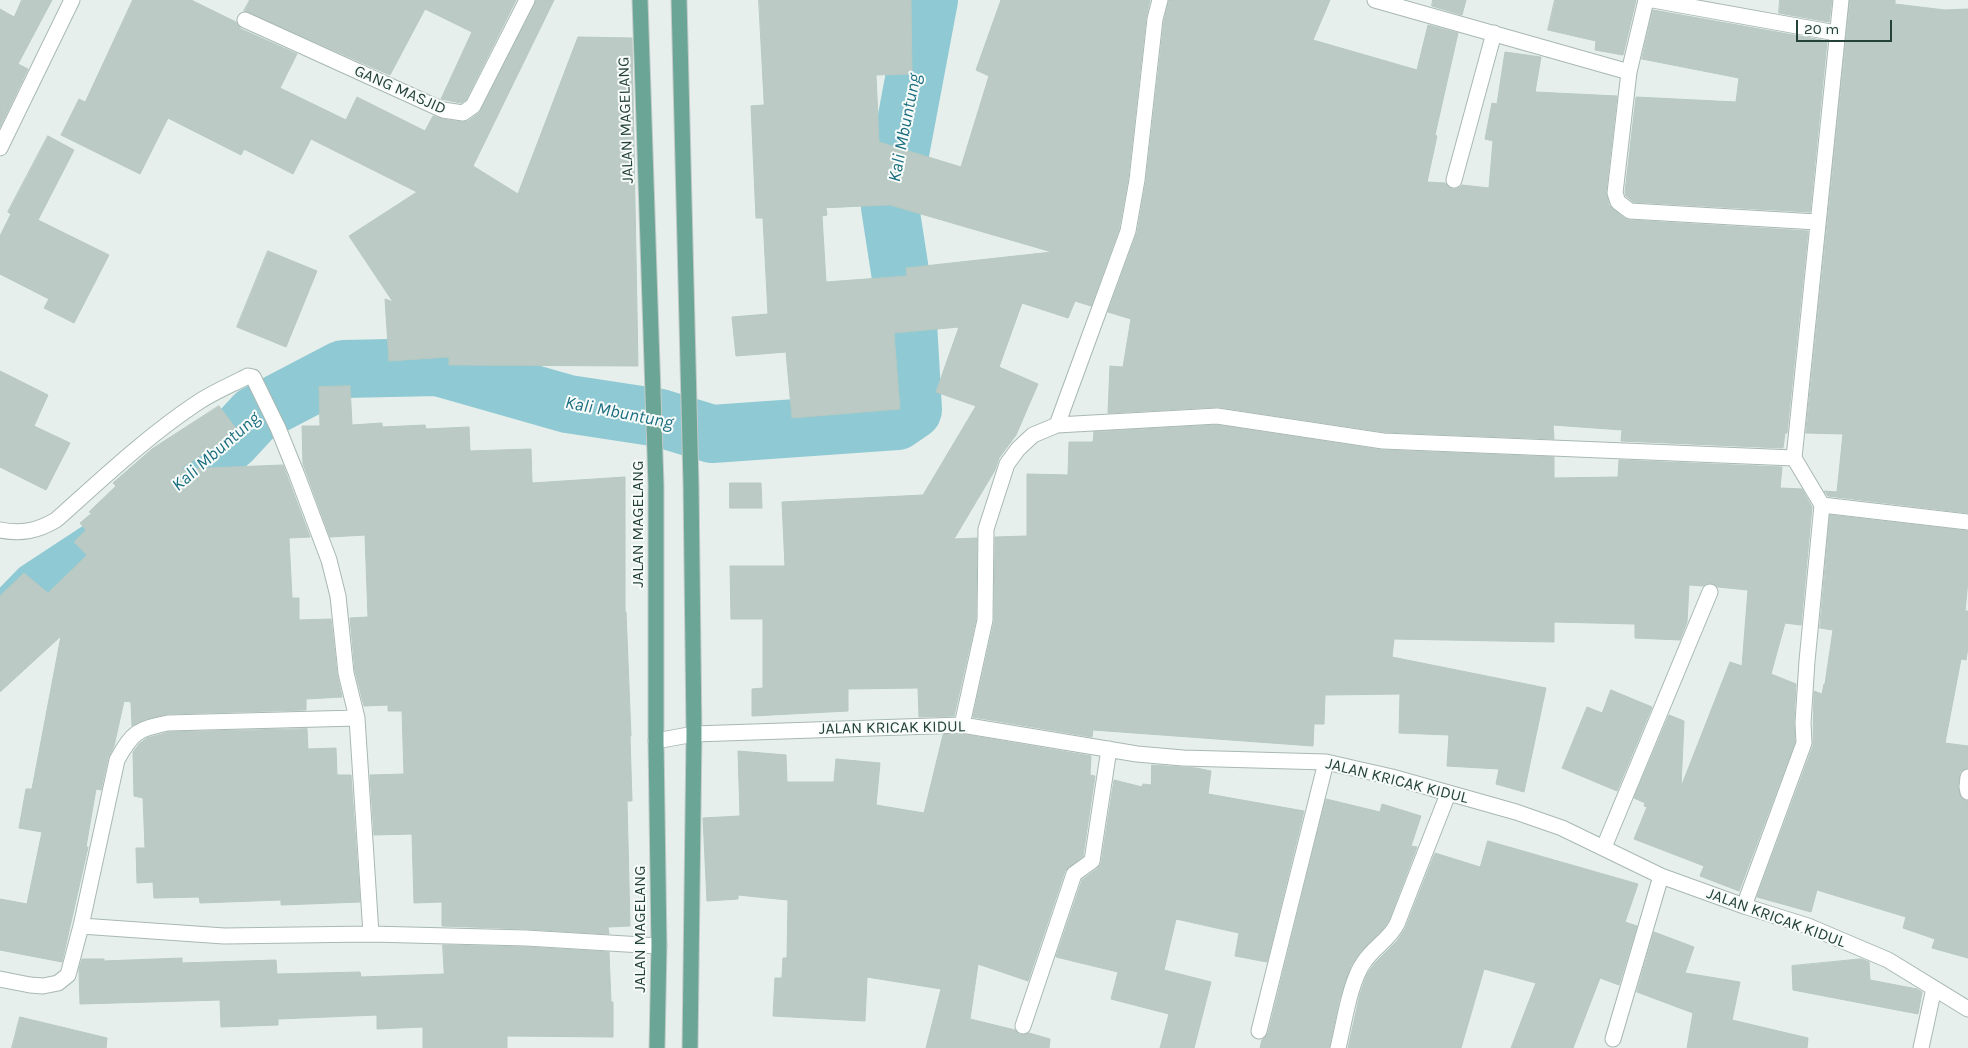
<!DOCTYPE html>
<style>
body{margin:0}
#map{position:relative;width:1968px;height:1048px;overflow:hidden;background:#e6efeb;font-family:Karla,sans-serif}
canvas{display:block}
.scale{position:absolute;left:1796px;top:20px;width:96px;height:22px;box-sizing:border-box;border:2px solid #24423a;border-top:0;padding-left:6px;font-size:15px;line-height:18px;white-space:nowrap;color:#24423a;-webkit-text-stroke:4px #f7fbf9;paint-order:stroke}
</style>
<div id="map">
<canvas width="1968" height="1048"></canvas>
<div class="scale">20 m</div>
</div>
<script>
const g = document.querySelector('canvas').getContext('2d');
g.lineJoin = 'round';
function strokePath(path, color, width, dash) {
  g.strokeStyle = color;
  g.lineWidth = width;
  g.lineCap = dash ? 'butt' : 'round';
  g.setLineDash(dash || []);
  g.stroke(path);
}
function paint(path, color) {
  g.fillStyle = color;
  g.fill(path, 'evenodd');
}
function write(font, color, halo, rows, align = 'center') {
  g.font = font + ' Karla,sans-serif';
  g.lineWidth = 4;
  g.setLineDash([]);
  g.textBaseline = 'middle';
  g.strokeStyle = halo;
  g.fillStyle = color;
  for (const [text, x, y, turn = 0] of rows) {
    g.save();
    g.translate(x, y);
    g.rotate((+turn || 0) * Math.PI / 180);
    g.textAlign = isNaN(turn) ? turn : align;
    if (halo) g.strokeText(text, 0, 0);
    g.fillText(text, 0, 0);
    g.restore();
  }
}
const river = new Path2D(`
 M0,629l38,-39 64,-42 129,-107 24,-26 88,-46 95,-2 130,37 92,14 52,16 185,-13 16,-11 -5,-87 -18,-116 39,-207`);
const building = new Path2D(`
 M22,0h30l-34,64 10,5 -28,58v-118l14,8z
 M133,0h58l45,22 5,7 56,25 -17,34 66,32 11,-23 68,34 8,-15 9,3 20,3 6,-1 11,-8 57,-113h18l-81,166 45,28 60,-157 54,1 6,328 -189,-1v-8l-60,4 -4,-62 8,3 -44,-66 68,-44 -106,-53 -18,35 -49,-25 -3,6 -73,-37 -28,56 -79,-39 18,-36 6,3z
 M250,0h266l-50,100 -5,3 -20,-4 31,-67 -47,-23 -35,66 -146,-64z
 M759,0h152l1,74 -36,1 3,67 82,25 28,-91 -13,-6 25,-70h149l-4,18 -18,161 -9,50 -28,77 -16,-5 -7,17 -46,-15 -23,64 39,17 -22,51 -17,23 -4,12 -41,69 23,-1 -1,81 -22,97 -35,1 -1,-29 -70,1v22l-96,5v-27l11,-1v-69h-32l-1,-53h55l-3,-64 141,-7 53,-89 -40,-14 23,-65 -65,6 6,76 -108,9 -6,-66 -50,4 -4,-39 36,-3 -5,-96h-7l-5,-112 13,-1zM890,205l162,47 -146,16 1,8 -81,6 -4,-66 5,-1 -1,-7z
 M1169,0h161l-17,40 104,30 11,-45 30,8 -23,102 2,1 -10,46 18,1 7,6h5l5,-4 27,3 4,-47 -8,-2 7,-36 5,1 8,-52 36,5 -6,35 82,4 -11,96 3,13 15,13 5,2 179,11 -21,202h-2l-2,15 -162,-7 1,-11 -69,-5 1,14 -170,-7 -166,-25 -110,6 2,-47 13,1 8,-48 -23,-7 29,-79 9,-52 18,-160z
 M1433,0h33l-4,15 -30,-9z
 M1555,0h81l-13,55 -28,-5 1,-9 -48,-11z
 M1780,0h52l-3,22 -50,-9z
 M1850,0h45v4l50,6 23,-1v504l-140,-17 -4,-5 13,1 6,-58 -37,-1z
 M1653,10l174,31 -17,171 -177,-10 -7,-6 -1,-4 11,-95 100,5 3,-24 -97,-19z
 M48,136l26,14 -36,70 71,35 -35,68 -30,-15 5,-9 -49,-25v-38l11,-22 -3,-2z
 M268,251l49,20 -31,76 -49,-20z
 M0,371l48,24 -14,31 36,17 -24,47 -46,-23z
 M350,386l2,39 30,-2v4l43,-2 1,4 43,-2 1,24 61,-2 1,34 93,-6v135h1l5,124h-1l2,65h-5l3,125 -22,1 1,7 -83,-5 -84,-3v-24l-28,1 -2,-69 -38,1 -4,-60 34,-1 -2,-63h-14v-6l-24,1 -9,-35 -5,-53 18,-1 -3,-82 -35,2 -27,-73 -1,-38h18l-1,-39z
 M219,406l19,25 -58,38 103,-4 27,72 -21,1 3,60h7v22l32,-1 6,55 5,23 -36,2v11l-138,4 -22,5 -14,7 -1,-24 -7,-1 -10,45 -6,12 -7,32 -5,-1 -10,58h2l-26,115 -62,-12v-51l27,5 15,-72 -23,-4 7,-39h6l29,-153 -61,56v-96l24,-23 24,20 39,-38 -13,-13 12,-12 -6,-7 12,-10 -3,-1 27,-26 -3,-3 39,-34z
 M1217,425l165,25 172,7v21l64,-1 1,-17 163,7 -2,21 22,1 10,18 -11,118 -16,-2 -14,51 25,10 -2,38 1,20 -56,149 -39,-15 4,-10 -70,-27 13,-32 -3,-1 1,-3 -11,-5 35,-83 15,6 -3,66 49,-125 12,4 6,-76 -30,-3 -9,-4 -6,3 -14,-1 -2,37 -7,18 -45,-2v-14l-81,-2v20l-160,-3 -2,18 154,31 -22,104 -28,-8 3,-15 -52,-3 2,-31 -50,-2 1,-39 -75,1 -1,29h-10l-1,22 -220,-16 -1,7 -119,-20 21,-95 1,-85 32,-1v-62l41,1 1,-33h24l1,-10z
 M730,483h31l1,25h-32z
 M1830,515l138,16v49l-3,31h3v36l-2,13 -5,-1 -16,84 23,3v22l-8,4 -2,14 3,12 7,3v157l-36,-10 3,-9 -32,-11 3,-11 -89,-27 -6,22 -54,-15 56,-151 1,-55 8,3 2,-10h1l8,-54 -13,-2z
 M1611,690l41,17 -35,84 -55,-23 25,-61 15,6z
 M307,729l1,20 28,-1 1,27h14l9,127 -79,3v-5l-81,3 -1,-6 -45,1 -1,-16 -16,1 -1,-35h9l-2,-50 -9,-2 -1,-44 6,-8 8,-6 22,-6z
 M961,734l130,22 -1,19 5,1 -12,80 -18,15 -37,110 -50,-17 -8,55 45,11 5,5 9,-2 21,6 -1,9h-123l15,-59 -74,-12 -2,44 -92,-5 2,-38h7l1,-20h4l1,-58 -50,-5v4l-31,2 -4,-83 37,-2 -2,-65 48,4 1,27h47l2,-23 44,4 -4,42 48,8 19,-78z
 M1152,765l44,3 15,3 -3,23 96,17 -37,151 -32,-6 4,-23 -63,-14 -12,51 47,12 -17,66h-34l9,-34 -58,-15 7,-27 -62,-15 26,-77 15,-11 4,-6 13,-83 28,7 1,-3 8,1z
 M1326,799l54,13 2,-8 39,12 -10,30 6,1 -28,73 -6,9 -22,22 -10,15 -12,35 -10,47h-69l2,-8 6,-7z
 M1488,841l150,43 -13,38 12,4 -18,59 -19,-7 -27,70h-62l25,-65 -52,-14 -23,79h-113l12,-54 7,-20 8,-11 22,-22 8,-12 30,-76 45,14z
 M1654,932l40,15 -9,26 55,9 -8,38 76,18 -1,10h-120l6,-35 -56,-21z
 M443,945l83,2 83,5 2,50h2v35l-106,-1v12h-84v-21l-46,2v-14l-99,4v6l-57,2 -1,-27 -140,4 -1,-35 3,-10h22v2l78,-3v5l94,-3 1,14 83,-2 1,5 83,-3z
 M1861,959l8,3 1,18 47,9 5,3 -4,22 -125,-24 -1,-24z
 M20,1017l87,21 -1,10h-94z`);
const street = new Path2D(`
 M1375,0l254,72 -14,121 3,9 12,9 187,11
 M1653,0l183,33
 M245,20l198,90 20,3 10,-7 54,-106
 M1629,72l17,-72
 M0,148l72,-148
 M1454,180l40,-147
 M1057,425l71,-194 9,-51 18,-161 5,-19
 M1794,458l47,-458
 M0,530c22,4 37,1 56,-10 46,-41 90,-83 141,-117 16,-11 34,-18 51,-27l5,1 25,51 19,47 32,85 9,36 8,77 11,45 14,216
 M962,725l23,-105 1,-91 21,-65 11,-15 15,-14 24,-10 160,-9 166,25 411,17 28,47 146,17
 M656,741l38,-7 268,-9 175,29 46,4 143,4 66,15 124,35 46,16 99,48 83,30 64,20 80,34 80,49
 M1968,777l-1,10 1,5
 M1604,847l106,-255
 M1744,906l60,-163 -1,-20 4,-62 15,-156
 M81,926l143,10 147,-2 155,4 133,8
 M0,979l30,6 13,1 15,-3 10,-8 13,-49 36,-166c15,-28 21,-31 51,-37l189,-5
 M1023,1026l51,-152 18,-13 17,-112
 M1259,1031l67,-269
 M1613,1039l48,-163
 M1338,1048c6,-24 12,-67 26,-86 10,-15 25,-22 33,-38l51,-130
 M1921,1048l13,-60`);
const primary = new Path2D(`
 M640,0l16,485v256l3,205 -2,102
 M679,0l12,484 3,250 -4,314`);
const streetNames = [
 ["GANG MASJID",400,90,24],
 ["JALAN MAGELANG",626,120,-92],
 ["JALAN MAGELANG",638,524,-90],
 ["JALAN KRICAK KIDUL",892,728,-1],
 ["JALAN KRICAK KIDUL",1397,781,14],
 ["JALAN KRICAK KIDUL",1776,918,20],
 ["JALAN MAGELANG",640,929,-90]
];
const waterNames = [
 ["Kali Mbuntung",905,128,-79],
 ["Kali Mbuntung",619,413,11],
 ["Kali Mbuntung",216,452,-41]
];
strokePath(river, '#8ec9d4', 58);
paint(building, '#bbcac4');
strokePath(building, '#b8c9c2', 1);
strokePath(street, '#a8b8b2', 17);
strokePath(primary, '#c2cac8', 17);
strokePath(street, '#fff', 15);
strokePath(primary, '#6aa596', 15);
write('16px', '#24423a', '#f7fbf9', streetNames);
write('italic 18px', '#1c6f80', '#f7fbf9', waterNames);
</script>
